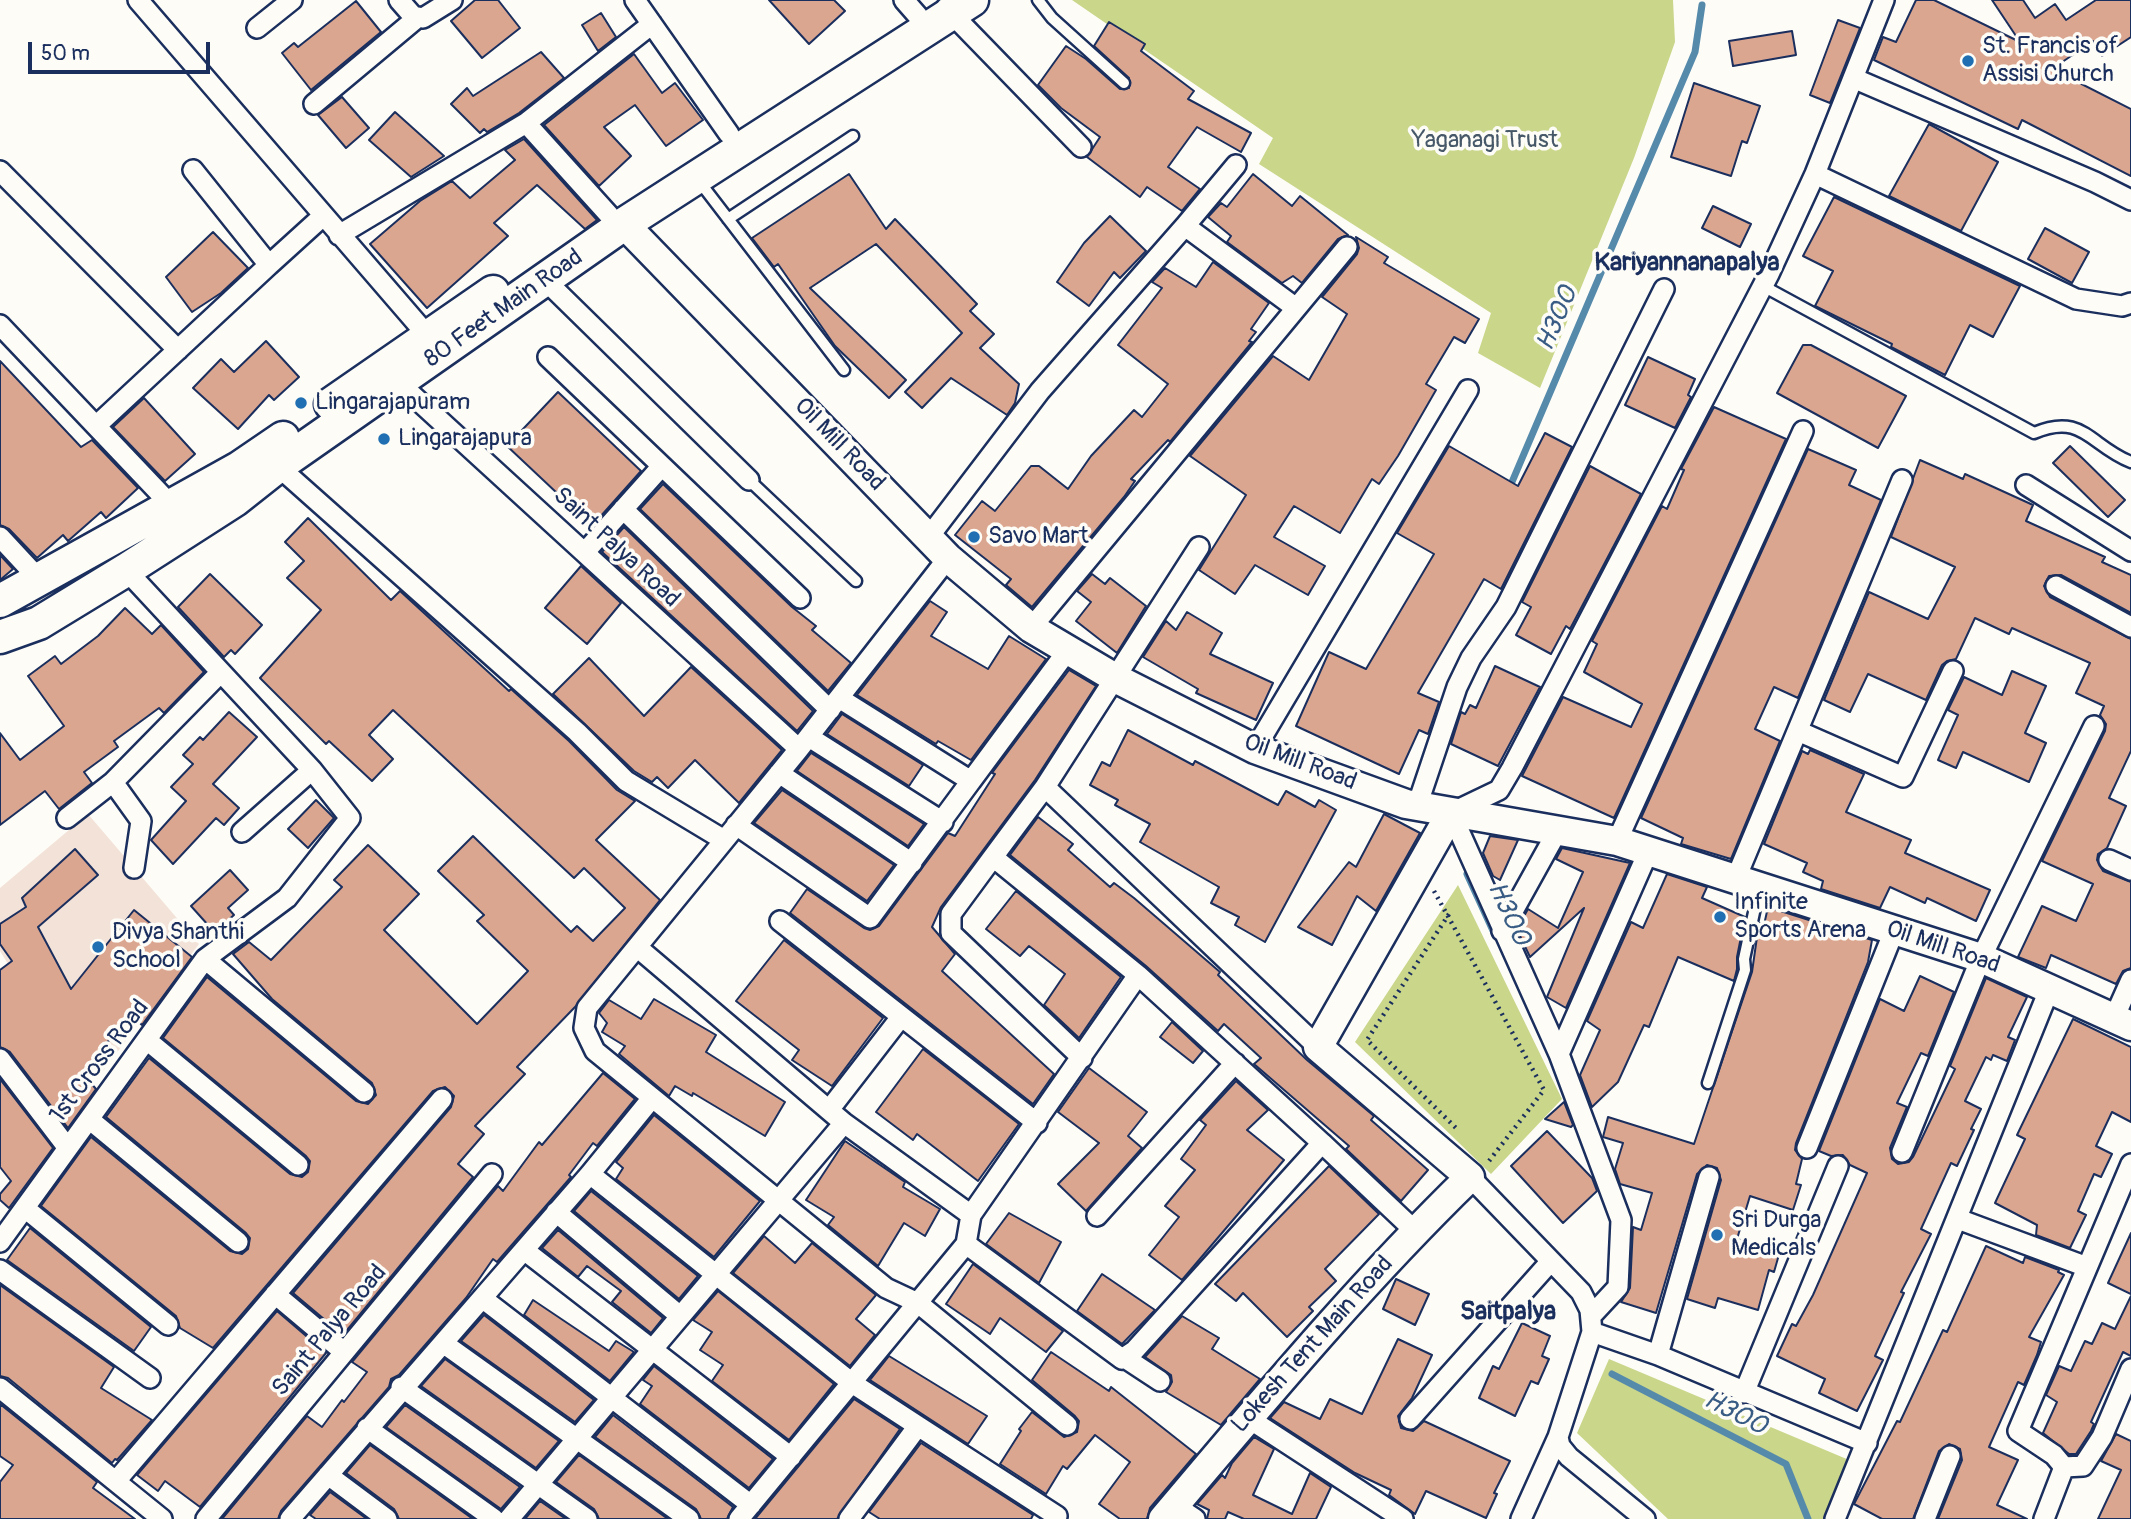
<!DOCTYPE html>
<style>
body{margin:0}
#map{position:relative;width:2131px;height:1519px;overflow:hidden;background:#fdfcf7;font-family:Pangolin,sans-serif}
canvas{display:block}
.scale{position:absolute;left:28px;top:42px;width:182px;height:32px;box-sizing:border-box;border:4px solid #1b2f5e;border-top:0;padding-left:9px;font-size:21px;line-height:24px;white-space:nowrap;color:#1b2f5e;-webkit-text-stroke:5px #fdfcf7;paint-order:stroke}
</style>
<div id="map">
<canvas width="2131" height="1519"></canvas>
<div class="scale">50 m</div>
</div>
<script>
const g = document.querySelector('canvas').getContext('2d');
g.lineJoin = 'round';
function paint(path, color) {
  g.fillStyle = color;
  g.fill(path, 'evenodd');
}
function strokePath(path, color, width, dash) {
  g.strokeStyle = color;
  g.lineWidth = width;
  g.lineCap = dash ? 'butt' : 'round';
  g.setLineDash(dash || []);
  g.stroke(path);
}
function write(font, color, halo, rows, align = 'center') {
  g.font = font + ' Pangolin,sans-serif';
  g.lineWidth = 7;
  g.setLineDash([]);
  g.textBaseline = 'middle';
  g.strokeStyle = halo;
  g.fillStyle = color;
  for (const [text, x, y, turn = 0] of rows) {
    g.save();
    g.translate(x, y);
    g.rotate((+turn || 0) * Math.PI / 180);
    g.textAlign = isNaN(turn) ? turn : align;
    if (halo) g.strokeText(text, 0, 0);
    g.fillText(text, 0, 0);
    g.restore();
  }
}
const built = new Path2D(`
 M88,814l111,130 -102,135 -57,-63 -40,-65v-63z`);
const green = new Path2D(`
 M1072,0h601l2,42 -41,116 -94,230 -62,-35 13,-40 -232,-149 14,-26z
 M1458,885l104,214 -71,75 -136,-132z
 M1609,1359l240,101 -26,59h-155l-91,-86z`);
const stream = new Path2D(`
 M1509,489l186,-437 7,-47
 M1467,874l28,61
 M1612,1374l174,90 22,55`);
const building = new Path2D(`
 M475,0h23l22,28 -38,30 -31,-37z
 M769,0h65l11,11 -36,33z
 M1916,0h18l86,42 -28,-42h31l12,18 20,-14 11,16 30,-20h35v37l-29,19 -9,-15 -41,28 79,40v67l-109,-56 -4,9 -144,-69 9,-23 13,5z
 M356,1l25,31 -70,58 -29,-37 12,-10 4,4z
 M601,13l15,24 -18,14 -16,-26z
 M1838,20l22,8 -30,75 -20,-8z
 M1109,22l36,22 -4,7 53,40 -6,8 63,34 -10,19 -44,-25 -29,40 32,22 -18,22 -35,-24 -7,10 -53,-40 13,-20 -39,-29 -23,-23 28,-39 20,13 34,30 9,-1v-10l-35,-32z
 M1792,31l4,24 -63,11 -4,-25z
 M541,52l23,26 -45,35 -32,19 -3,-3 -4,4 -29,-29 16,-16 6,8z
 M634,54l28,39 13,-10 28,37 -37,26 -31,-41 -31,22 27,29 -32,30 -55,-61z
 M1694,83l66,23 -13,37 -5,-2 -11,35 -60,-19z
 M342,97l27,31 -23,20 -28,-33z
 M395,112l49,44 -33,21 -42,-37z
 M1929,124l69,38 -37,69 -72,-35z
 M524,139l73,81 -12,9 -48,-44 -43,38 14,13 -81,72 -57,-64 50,-43 32,-20 18,17 45,-38 -10,-10z
 M849,174l37,55 9,-10 82,85 -7,7 24,23 -14,14 39,36 -4,19 -8,12 -56,-37 -29,30 -17,-16 57,-59 -86,-89 -66,44 96,92 -17,18 -54,-52 -57,-82 -4,3 -22,-29z
 M1253,174l39,32 8,-10 48,39 -10,4 -36,44 -9,-7 -11,7 -55,-41 4,-6 -23,-19 13,-14 6,4z
 M1834,197l186,89 -27,51 -23,-12 -25,50 -54,-28 1,-3 -77,-38 18,-35 -30,-15z
 M1713,206l38,18 -11,23 -38,-19z
 M1110,216l36,35 -26,27 -6,-6 -25,34 -32,-24 27,-39z
 M2045,228l44,24 -17,31 -44,-24z
 M213,232l35,36 -27,25 -29,19 -26,-35z
 M1356,237l32,20 -4,6 95,56 -14,24 -11,-6 -28,47 10,6 -38,66 -19,28 -7,-5 -32,54 -46,-27 -20,31 51,29 -17,29 -53,-30 -20,29 -36,-24 47,-75 -56,-39 83,-100 36,24 38,-66 -25,-17 35,-43 2,-6z
 M1213,262l56,41 -18,26 5,3 -7,9 3,1 -82,100 -2,-2 -37,39 4,2 -11,16 -92,110 -26,-22 5,-6 -56,-44 27,-34 13,10 36,-45h8l29,23 23,-33 43,-46 8,7 26,-33 -50,-39 44,-57 -10,-6 13,-14 31,19z
 M266,341l33,36 -25,23 -5,-5 -31,34 -45,-41 28,-29 13,13z
 M1803,345h8l95,51 -28,52 -101,-55z
 M1648,357l47,22 -7,16 3,2 -16,31 -50,-23z
 M0,361l81,86 11,-7 46,48 -32,30 -5,-6 -33,29 -5,-6 -26,23 -28,-29 -9,-4z
 M558,392l83,79 -49,55 -85,-80z
 M144,398l51,56 -30,27 -52,-54z
 M1714,407l72,32 -172,379 -92,-42 41,-79 68,30 11,-23 -58,-32 13,-28 -5,-3 70,-135 5,3 17,-39 -3,-1z
 M1545,433l27,14 -71,142 -17,-10 -66,114 21,9 -11,32 -9,-4 -20,44 -103,-48 33,-74 37,17 68,-115 -37,-21 52,-87 69,40z
 M2070,446l55,54 -17,17 -55,-54z
 M1808,449l48,21 -7,15 32,15 -83,198 -24,-11 -19,42 25,12 -49,118 -50,-15 2,-6 -42,-20z
 M1920,460l43,19 2,-5 68,31 -7,16 79,36 -3,5 29,13v38l-70,-38 -12,1 -5,10 6,11 81,42v112l-22,47 17,8 -19,42 -9,6 -1,6 6,11 28,11v86l-8,3 -7,13 -65,-29 -5,13 -28,-11 24,-51 34,15 17,-37 -51,-23 63,-130 1,-7 -6,-9 4,-9 -28,-13 14,-30 -78,-35 -3,6 -34,-16 -19,41 -9,2 -5,4 -16,35 -58,-26 -18,38 -26,-12 45,-108 59,27 27,-52 -64,-30z
 M1590,466l51,28 -71,135 -4,-3 -15,28 -35,-19 15,-28 -9,-5z
 M663,484l129,123 24,19 -4,4 39,33 -23,28 -188,-182z
 M308,518l83,82 9,-9 109,100 2,-2 58,52 48,49 18,11 -39,39 64,60 -85,107 -58,60 8,7 -50,52 9,8 -26,30 15,13 -130,158 -50,-42 158,-186 3,-11 -9,-9 -12,4 -220,257 -33,-20 -4,-12 -135,-110 50,-69 139,114 12,3 6,-5 2,-11 -4,-5 -140,-116 43,-59 141,116 12,3 6,-5 2,-11 -4,-5 -143,-118 44,-61 149,124 12,3 8,-9 -4,-12 -100,-84 -39,-45 16,-12 22,18 71,-73 -8,-7 34,-35 51,49 -35,36 93,94 51,-53 -51,-50 7,-6 -46,-44 35,-35 98,96 6,-6 16,15 32,-33 -41,-40 -10,10 -181,-168 -24,25 24,24 -21,22 -43,-40 -3,3 -66,-66 61,-68 -34,-32 17,-17 -19,-19z
 M624,527l189,184 -16,20 -195,-179z
 M0,555l13,14 -13,11z
 M581,566l40,37 -34,41 -42,-36z
 M210,574l52,51 -27,29 -4,-4 -7,7 -46,-50z
 M1092,574l13,10 5,-6 36,28 -29,47 -41,-32 15,-19 -14,-11z
 M930,601l17,11 -16,24 57,33 21,-33 37,23 -75,101 -33,-19 -2,3 -79,-49z
 M125,608l27,26 9,-9 43,47 -40,41 -5,-5 -45,33 4,6 -34,25 8,11 -33,26 -14,-18 -45,34v-92l20,27 44,-34 -36,-50 27,-20 6,8 37,-28z
 M1187,612l35,21 -12,21 63,29 -17,37 -60,-27 2,-4 -55,-32 23,-36 10,9z
 M589,658l55,58 47,-49 91,83 -43,53 -44,-43 -27,28 -11,-11 -5,5 -18,-11 -81,-77z
 M1495,666l45,21 -42,79 -47,-22 10,-32 4,2 5,-9 6,3z
 M1069,670l27,16 -61,94 -94,127 -9,20 23,27 -13,17 112,103 -21,30 -243,-191 17,-24 57,39 6,2 9,-4 69,-93 7,3 40,-62 -3,-1z
 M2012,671l34,15 -21,47 21,10 -17,39 -66,-30 -7,16 -18,-8 20,-45 -10,-5 16,-33 38,18z
 M229,712l28,25 -44,47 26,24 -15,17 -8,-7 -43,46 -22,-24 35,-39 -15,-14 22,-23 -10,-9 17,-18 3,3z
 M842,714l81,51 -14,21 -82,-52z
 M1128,730l65,35 2,-4 83,44 8,-14 29,16 4,-7 17,10 -71,132 -30,-17 4,-8 -28,-14 8,-16 -79,-45 10,-18 -35,-19 3,-5 -28,-15 12,-23 8,4z
 M1810,750l54,24 -18,38 65,28 -6,13 85,37 -14,31 -49,-23 -2,5 -35,-16 -10,21 -59,-19 2,-8 -20,-9 4,-9 -43,-19 38,-93 6,3z
 M811,753l113,71 -16,22 -111,-75z
 M782,790l112,75 -27,36 -113,-78z
 M316,800l18,18 -26,30 -20,-19z
 M1384,814l36,19 -44,78 -19,-15 -25,49 -34,-18 51,-65 7,5z
 M1038,817l35,27 -5,6 42,37 4,-4 20,15 86,74 -2,3 89,85 67,56 -3,4 57,50 -27,31 -55,-52 3,-3 -95,-82 7,-6 -37,-34 -6,7 -72,-65 -136,-111z
 M1490,836l28,4 -18,40 -7,-4 -10,-23z
 M1562,848l68,15 -64,145 -19,-11 37,-89 -54,49 -10,-21 5,-4 -7,-5 10,-18 30,19 25,-56 -27,-13z
 M75,849l23,26 -60,52 33,62 63,-79 58,47 -50,68 -12,-10 -48,58 14,16 -28,39 -58,-76 -10,-5v-77l12,-9 -12,-17v-20l26,-17 -4,-9z
 M230,870l18,20 -20,18 6,7 -8,7 4,3 -13,10 -26,-29z
 M1667,874l40,13 -5,11 43,19 -8,40v12l-3,12 -56,-24 -29,70 -5,-2 -26,57 -26,25 -12,-32 20,-45 -13,-9 44,-99 12,6z
 M1016,891l105,86 -42,61 -35,-33 21,-31 -36,-28 -9,10 -34,-27z
 M1768,907l104,33 -4,22 -72,181 -1,7 7,9 -6,25 5,1 -8,25 -43,-14 -13,43 43,12 -6,21 -5,-2 -11,40 -40,-12 -3,10 -28,-9 34,-119 -4,-12 -10,-3 -10,9 -41,139 -35,-11 9,-14 3,-61 8,3 11,-37 -32,-9 -5,-15 8,-26 -20,-6 5,-20 86,27 58,-172 7,-49 5,2z
 M784,940l99,78 -51,68 -40,-26 7,-10 -63,-49z
 M1920,976l34,16 -26,64 -7,-3 -24,50 10,4 -17,41 2,11 6,5 11,-2 4,-5 42,-88 -5,-3 36,-88 41,19 -19,40 7,3 -8,21 -14,-6 -2,5 -5,-3 -21,44 16,8 -10,20 3,1 -17,36 -6,-3 -30,66 10,5 -30,58 3,1 -29,63 8,4 -26,51 -38,-18 6,-14 -48,-23 15,-32 4,2 17,-31 54,-122 -17,-8 -7,-10 -12,1 -12,-5 61,-152 24,12z
 M654,999l62,36 -10,17 79,50 -20,34 -72,-43 -1,3 -17,-10 -6,10 -50,-42 6,-8 -23,-14 5,-9 -8,-10 10,-13 32,19z
 M2073,1019l58,28v75l-19,-10 -16,34 16,8 -11,23 -7,-3 -16,37 8,4 -16,33 -34,-13 1,-10 -42,-22 30,-64 -8,-4z
 M1172,1022l31,29 -10,12 -33,-26z
 M923,1049l96,75 -41,57 -61,-47 -4,6 -37,-28z
 M1089,1068l58,44 -19,24 14,12 -56,63 -28,-27 41,-41 -41,-31z
 M603,1073l32,26 -38,47 -4,-3 -24,32 2,2 -74,85 -4,-3 -27,39 -67,77 -8,4 -2,8 -108,124 -3,8h-56l85,-103 15,11 20,-27 2,2 23,-30 -15,-10 146,-176 5,5 36,-49 3,3z
 M0,1079l53,69 -44,60 -9,-8v-6l11,-13 -11,-14z
 M1236,1081l32,29 -21,20 37,30 -102,120 -33,-25 30,-38 -14,-11 30,-36 -14,-11 25,-34 -6,-5z
 M1564,1102l9,23 -2,2 -26,-8z
 M654,1115l106,86 -46,56 -98,-78 7,-11 -7,-6z
 M1547,1131l45,47 5,13 -34,32 -52,-57z
 M845,1141l60,41 -2,5 37,22 -15,27 -21,-13 -26,43 -50,-41 6,-8 -28,-17z
 M1329,1166l50,48 -54,55 11,12 -27,26 4,4 -26,26 -44,-44 -7,8 -21,-17z
 M591,1191l107,85 -19,23 -105,-88z
 M1009,1213l52,29 -22,41 -53,-39z
 M30,1228l121,99 -17,24 -127,-91z
 M558,1230l105,88 -12,15 -39,-31 9,-11 -34,-25 -9,11 -36,-29z
 M2131,1233v61l-23,-11z
 M764,1236l31,27 17,-20 64,52 -20,24 19,16 -25,31 -117,-93z
 M1986,1246l37,17 2,-6 34,13 -1,2 6,3 -35,62 12,5 -4,13 -13,30 -6,-3 -29,65 29,13 -21,45 30,14h-89l24,-59 -2,-11 -11,-5 -10,7 -26,68h-31l-28,-15 43,-83 3,1 43,-92 4,2z
 M973,1264l90,67 -17,21 -46,-34 -10,16 -44,-30z
 M1102,1274l53,36 -33,34 -45,-33z
 M1396,1279l33,15 -14,31 -32,-16z
 M0,1285l114,82 -13,21 51,32 -35,40 -2,-1 -3,4 -104,-85 -8,-2z
 M718,1291l116,93 -45,56 -77,-59 11,-16 -23,-15 12,-18 -19,-12z
 M2131,1296v60l-8,-4 -32,70 3,2 -3,7 -15,23h-7l-26,-21 14,-31 -11,-7 13,-29 12,5 14,-30 7,3 10,-21 13,6z
 M533,1300l76,51 7,-10 18,11 -24,29 -86,-66z
 M277,1311l49,42 -126,154 -35,-26 -7,10 -21,-16z
 M484,1315l110,85 -19,22 -114,-81z
 M1182,1316l37,22 -7,11 48,30 -39,46 -55,-33 6,-10 -1,-7 -26,-18z
 M1522,1323l28,13 -8,20 7,3 -11,25 -7,-3 -16,35 -36,-18 14,-32 6,3z
 M1398,1339l34,16 -20,43 -14,18 3,12 12,3 11,-10 86,40 -16,32 3,1 -11,24 -60,-27 -11,23 -26,-19 2,-5 -36,-17 -85,-55 14,-16 36,17 10,-20 32,15z
 M1051,1352l58,39 2,-4 85,67 -46,54 -3,11h-27l-21,-15 31,-42 -35,-27 -28,34 -4,-3 -17,28 -46,-30 21,-33 -2,-2 13,-17 32,25 13,-5 2,-11 -4,-5 -43,-36z
 M889,1356l98,60 -19,28 -98,-64z
 M445,1359l114,82 -23,27 -115,-82z
 M654,1366l119,93 -24,29 -109,-84 12,-18 -9,-6z
 M854,1399l46,30 -63,90h-82z
 M0,1404l97,78 -4,6 42,31h-135v-37l13,-17 -13,-9z
 M405,1405l115,82 -19,22 -115,-82z
 M613,1415l120,92 -6,12h-26l-5,-10 -101,-72z
 M2116,1434l15,7v78h-33l23,-49 -20,-9z
 M1254,1437l20,12 -21,46 39,19 18,-41 21,14 -15,32h-72l-16,-7 -3,7h-18l2,-9 -12,-6 25,-29 3,3 7,-15z
 M921,1443l112,72 -2,4h-151l-11,-7z
 M370,1445l103,74h-74l-5,-10 -48,-36z
 M579,1455l89,64h-69l-5,-10 -38,-27z
 M330,1492l37,27h-51l-6,-4z
 M540,1501l26,18h-41z`);
const path = new Path2D(`
 M1434,891l110,199 -55,71
 M1449,914l-82,126 89,88`);
const lane = new Path2D(`
 M1038,0l14,18 72,65
 M699,181l145,189
 M728,219l125,-83
 M1763,286l271,147c49,-21 56,13 97,29
 M749,480l107,101
 M1708,1083l37,-113 -1,-11 15,-70`);
const street = new Path2D(`
 M138,0l289,335
 M399,0l14,16 10,2 29,-18
 M635,0l94,134
 M904,0l14,16
 M946,8l135,139
 M257,28l35,-28
 M1853,78l242,104 36,18
 M314,104l103,-86
 M526,123l83,92
 M193,170l76,95 54,-49
 M0,171l178,179
 M1815,174l261,125 46,7 9,-3
 M1185,226l51,-61
 M339,235l187,-112 126,-99
 M545,280l204,200
 M0,325l170,179
 M548,357l252,241
 M399,383l400,366 -212,259 -3,20 11,23 291,237 32,15 149,122
 M96,426l173,-161
 M271,460l306,272 49,49 98,59
 M2026,485l105,66
 M623,509l207,201
 M0,537l38,41
 M928,538l112,-147 145,-165 111,82
 M1199,547l-154,240 273,260
 M585,552l76,-85
 M2056,586l75,41
 M1031,628l316,-381
 M1798,731l105,46 50,-106
 M809,737l134,85
 M799,749l149,-191
 M1255,749l213,-359
 M779,773l133,90
 M971,781l97,-131
 M113,782l28,39 -7,47
 M1417,806l40,-119 14,-29 35,-51 158,-318
 M67,818l46,-36 107,-109
 M736,825l134,93 101,-137 -132,-83
 M242,832l70,-62
 M1617,841l186,-410
 M993,857l-42,57v19l131,125
 M2109,860l22,10
 M1736,878l166,-398
 M780,921l257,202
 M1502,931l56,-101
 M637,947l207,176 127,92 -5,29 -227,275
 M205,959l159,133
 M1138,975l184,168
 M2114,1018l17,-38
 M148,1041l150,124
 M1559,1054l90,-204
 M0,1059l67,88
 M829,1110l72,-93
 M89,1119l149,123
 M1807,1148l87,-217
 M1902,1152l79,-194 113,-232
 M590,1174l262,209 66,43 -69,93
 M1470,1177l111,115 9,18 2,22 -34,105 -37,82
 M26,1209l142,116
 M556,1212l124,104
 M971,1215l167,-240 -145,-118 52,-70
 M1097,1216l138,-153
 M1958,1219l129,48
 M0,1242l205,-283 82,-61 63,-80 -38,-48 -186,-200
 M966,1244l156,115 12,-8 188,-208 93,88
 M524,1250l267,207
 M0,1270l150,108
 M275,1294l69,58
 M482,1298l269,207
 M1591,1316l27,-29 3,-67 -62,-166 -108,-241 48,-23 13,-22 257,-494 46,-100 69,-174
 M1592,1332l66,23 209,88
 M443,1343l246,176
 M1658,1355l51,-178
 M1125,1358l35,23
 M401,1387l186,132
 M0,1388l162,131
 M1744,1393l94,-227
 M1248,1418l155,101
 M1410,1419l141,-158
 M918,1426l139,90
 M367,1428l127,91
 M1558,1437l2,9 9,11 76,62
 M2064,1467l19,-1 19,-29 29,-68
 M328,1475l59,44
 M116,1481l326,-382
 M1174,1505l21,14
 M206,1519l286,-345
 M290,1519l300,-345 62,-76
 M509,1519l335,-396
 M1835,1519l214,-529
 M1925,1519l25,-63
 M2044,1519l20,-52 -10,-12 -36,-24 113,-267`);
const secondary = new Path2D(`
 M624,224l324,334 83,70 86,51 138,70 151,55 211,37 364,117 150,68
 M1163,1519c99,-117 197,-235 307,-342l-152,-130 133,-234`);
const primary = new Path2D(`
 M331,404l162,-112
 M0,601l239,-133 44,-30
 M0,637l39,-14 87,-53 109,-70 43,-34 346,-242 348,-224`);
const markers = [
 [1968,61,7,"#1f6fb2"],
 [301,403,7,"#1f6fb2"],
 [384,439,7,"#1f6fb2"],
 [974,537,7,"#1f6fb2"],
 [1720,917,7,"#1f6fb2"],
 [98,947,7,"#1f6fb2"],
 [1717,1235,7,"#1f6fb2"]
];
const poiNames = [
 ["St. Francis of",1982,47],
 ["Assisi Church",1982,75],
 ["Lingarajapuram",315,403],
 ["Lingarajapura",398,439],
 ["Savo Mart",988,537],
 ["Infinite",1734,903],
 ["Sports Arena",1734,931],
 ["Divya Shanthi",112,933],
 ["School",112,961],
 ["Sri Durga",1731,1221],
 ["Medicals",1731,1249]
];
const parkNames = [
 ["Yaganagi Trust",1485,141]
];
const streetNames = [
 ["80 Feet Main Road",504,309,-35],
 ["Oil Mill Road",839,445,46],
 ["Saint Palya Road",616,548,43],
 ["Oil Mill Road",1300,763,21],
 ["Oil Mill Road",1943,948,19],
 ["1st Cross Road",100,1062,-53],
 ["Saint Palya Road",330,1331,-50],
 ["Lokesh Tent Main Road",1313,1345,-48]
];
const neighbourhoodNames = [
 ["Kariyannanapalya",1687,263],
 ["Saitpalya",1508,1312]
];
const waterNames = [
 ["H300",1558,319,-67],
 ["H300",1508,914,65],
 ["H300",1735,1414,27]
];
paint(built, '#f3e2d8');
paint(green, '#cad68a');
strokePath(stream, '#568aab', 7);
paint(building, '#dba690');
strokePath(building, '#1b2f5e', 2);
strokePath(lane, '#1b2f5e', 15);
strokePath(street, '#1b2f5e', 24);
strokePath(secondary, '#1b2f5e', 33);
strokePath(primary, '#1b2f5e', 37);
strokePath(path, '#1b2f5e', 4.5, [2, 5]);
strokePath(lane, '#fdfcf7', 10);
strokePath(street, '#fdfcf7', 19);
strokePath(secondary, '#fdfcf7', 28);
strokePath(primary, '#fdfcf7', 32);
for (const [x, y, r, color] of markers) {
  const dot = new Path2D();
  dot.arc(x, y, r, 0, 2 * Math.PI);
  g.fillStyle = color;
  g.fill(dot);
  strokePath(dot, '#fdfcf7', 2.5);
}
write('24px', '#1b2f5e', '#fdfcf7', poiNames, 'left');
write('24px', '#475969', '#fdfcf7', parkNames);
write('24px', '#1b2f5e', '#fdfcf7', streetNames);
write('bold 26px', '#1b2f5e', '#fdfcf7', neighbourhoodNames);
write('italic 26px', '#395c85', '#fdfcf7', waterNames);
</script>
